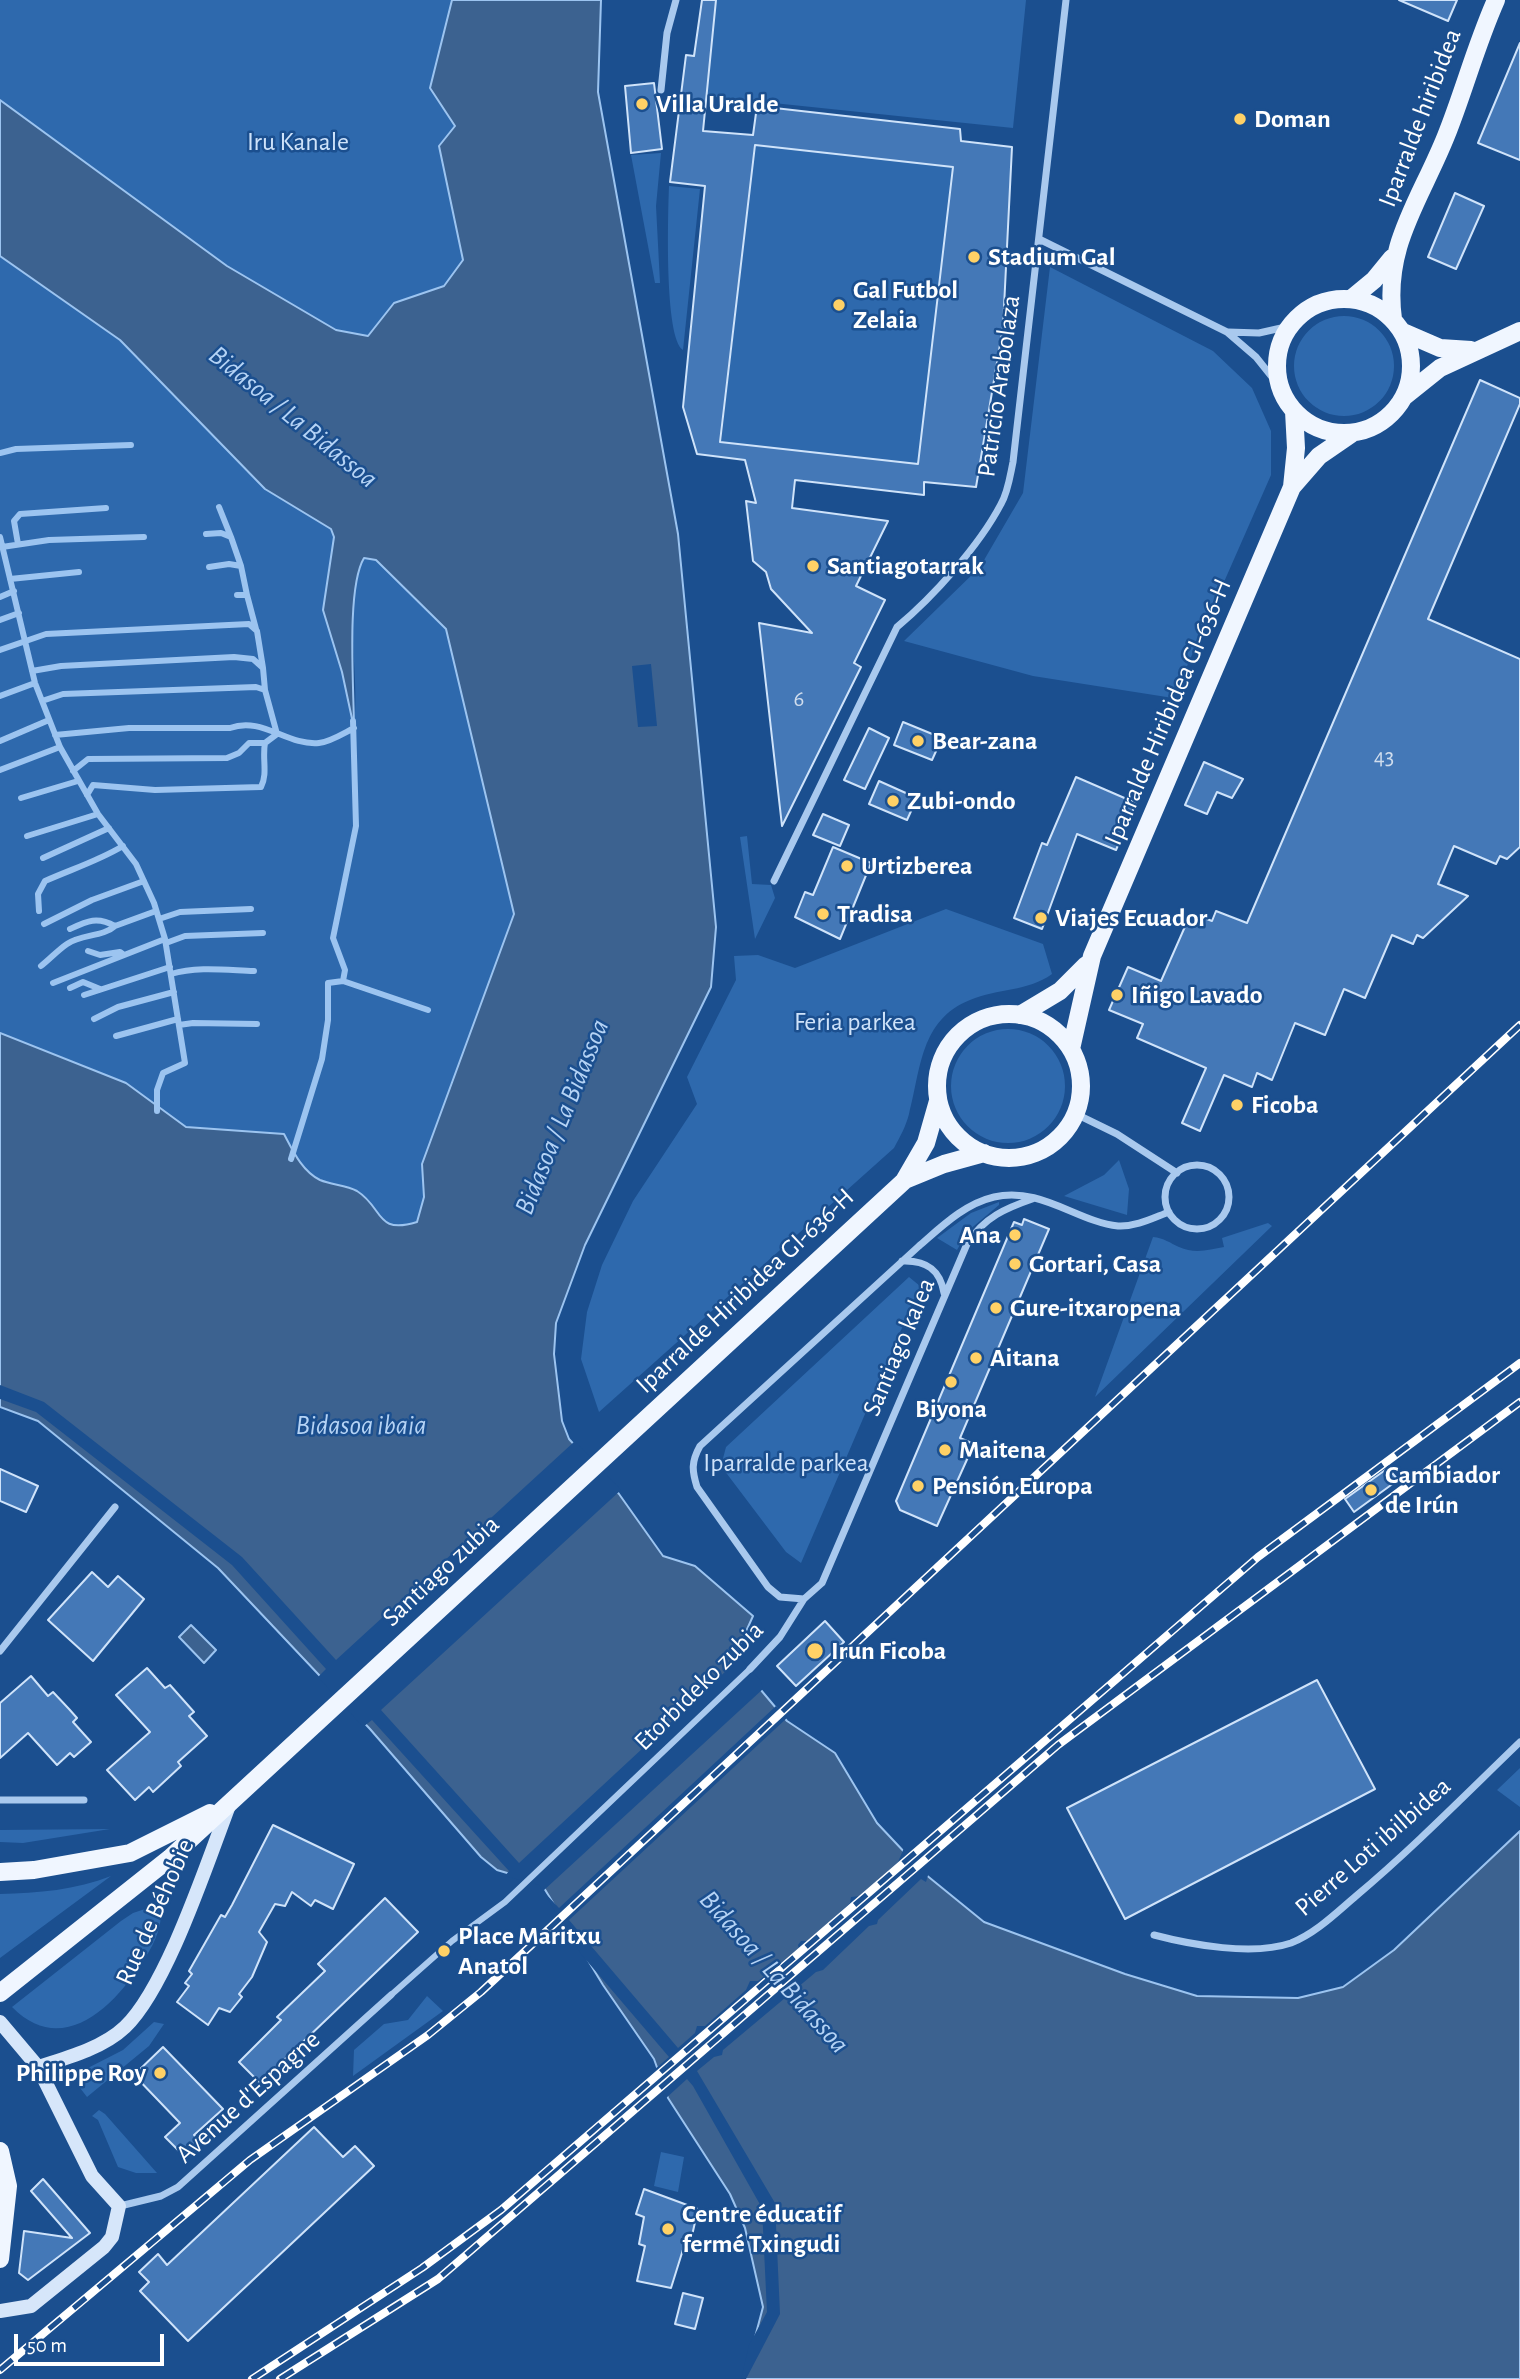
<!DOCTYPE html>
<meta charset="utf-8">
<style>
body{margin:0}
#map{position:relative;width:1520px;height:2379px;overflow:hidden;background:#1b4f8f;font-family:"Alegreya Sans",sans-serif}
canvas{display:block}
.scale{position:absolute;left:14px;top:2334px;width:150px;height:32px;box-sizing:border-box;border:4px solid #fff;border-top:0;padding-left:9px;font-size:21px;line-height:24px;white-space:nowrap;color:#fff;-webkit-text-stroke:5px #1b4f8f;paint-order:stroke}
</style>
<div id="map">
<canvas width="1520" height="2379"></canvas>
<div class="scale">50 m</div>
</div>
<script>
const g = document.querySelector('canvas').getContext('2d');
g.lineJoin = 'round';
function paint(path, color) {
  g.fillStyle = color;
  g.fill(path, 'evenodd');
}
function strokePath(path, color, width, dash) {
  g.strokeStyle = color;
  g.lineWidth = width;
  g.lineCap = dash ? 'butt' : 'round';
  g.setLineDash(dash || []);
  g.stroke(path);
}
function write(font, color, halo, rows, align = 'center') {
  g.font = font + ' "Alegreya Sans",sans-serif';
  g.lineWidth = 5;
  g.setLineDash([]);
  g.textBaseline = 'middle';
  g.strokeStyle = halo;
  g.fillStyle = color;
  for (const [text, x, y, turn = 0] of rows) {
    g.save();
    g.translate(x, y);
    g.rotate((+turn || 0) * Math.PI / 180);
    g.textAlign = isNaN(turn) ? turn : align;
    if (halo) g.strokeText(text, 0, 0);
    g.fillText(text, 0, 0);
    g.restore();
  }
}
const green = new Path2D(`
 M0,0h527l-14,203 -118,168 -168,-105 -227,-166z
 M716,0h310l-13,128 -307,-32z
 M755,145l198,22 -35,297 -197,-22z
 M661,153l-5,53 4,77h-5l-24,-128z
 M669,186l31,3 -17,161c-19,-12 -15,-138 -14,-164z
 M0,256l120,84 145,149 66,40 3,8 -7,44 27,143c7,-45 -13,-128 10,-167l12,3 70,69 69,284 -92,350 -423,-202z
 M1050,267l163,84 39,37 19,43v44l-98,223 -140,-22 -129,-35 76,-74 43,-74z
 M1294 366a50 50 0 1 1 100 0a50 50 0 1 1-100 0Z
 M747,836l5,48 19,1 4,13 -20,41 -15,-102z
 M946,909l97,35 9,30c-25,18 -54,14 -82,26 -50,20 -49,69 -61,114 -3,12 -9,23 -15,34l-295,264 -18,-53 6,-47 15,-47 31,-64 64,-97 -10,-27 49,-97 -2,-24 24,-1 37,13z
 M951 1086a57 57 0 1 1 114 0a57 57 0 1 1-114 0Z
 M1119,1160l10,29 -2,26 -63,-19 40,-21z
 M999,1202v3l-31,26 -11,19 -20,-12 34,-25z
 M1268,1223l4,3 -177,171 58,-160c11,1 17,6 26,10 15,7 30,3 45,0l-2,-9z
 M909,1277l11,9 -119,277 -15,-11 -65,-86 5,-19z
 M1520,1768v39l-23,-17z
 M110,1829l-87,14 -23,-1v-12z
 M111,1876l-111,82v-64c38,-1 76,-4 111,-18z
 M148,1908l13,2c1,20 -9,38 -20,54 -29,45 -80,93 -129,43l109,-86 12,-8z
 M427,1996l16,15 -90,65 1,-26 30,-26 24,-4z
 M154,2022l10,2 -15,22 -62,51 -10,-13 5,-13 41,-21z
 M99,2110l6,4 52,59h-21l-18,-6 -20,-47 -6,-4z
 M661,2152l23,5 -6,35 -24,-6z`);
const water = new Path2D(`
 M452,0h149l-3,92 80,442 38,393 -5,60 -126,258 -29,78 -2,31 8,67 7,18 50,55 44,62 32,10 58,50 -19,42 53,63 48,32 42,70 48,51 59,48 141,52 72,22 101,2 45,-11 51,-37 126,-119v548h-776l19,-72 -18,-79 -15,-34 -62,-96 -14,-39 -51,-74 -62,-102 -44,-13 -16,-13 -111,-128 -152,-161 -180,-147 -38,-14v-374l126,50 60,44 98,7c9,17 18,37 36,46 12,5 26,5 37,11 27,17 18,44 60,31l7,-25 -2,-33 92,-250 -68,-285 -70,-69 -12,-2c-18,30 -10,131 -10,170l-12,-56 -19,-62 11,-73 -3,-8 -66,-40 -145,-149 -120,-84v-156l227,166 109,64 32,6 26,-33 50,-17 19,-26 -24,-114 16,-20 -25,-38z
 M191,1625l25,25 -12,13 -25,-26z`);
const pier = new Path2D(`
 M651,664l6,62 -19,1 -6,-61z
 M0,1385l44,17 198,155 94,103 239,-219 46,49 -240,220 138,153 221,-205 21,23 2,8 -220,202 16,17 217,-202 11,12 -218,202 109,128 17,-15 2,-7h8l41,-36 4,-9h8l41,-32 -1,-4 3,-4h8l41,-38 1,-6 10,-1 37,-34 6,-14 25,24 -3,10 -5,-3 -43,41 -1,4 -8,2 -46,44 -7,2 -93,78 -1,5 -8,2 -17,14 78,132 5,111 -34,65h-5l8,-34 18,-33 -5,-104 -69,-122 -6,-7 -22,20 -11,-29 15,-13 -88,-103 -42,-69 -34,-9 4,-5 -137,-151 -9,7 -45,-50 8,-8 -94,-104 -196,-153 -36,-13z`);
const stream = new Path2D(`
 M0,453l16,-4 115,-4
 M219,507l12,30
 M206,534l15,-1 10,4 10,29
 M0,537l35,146 25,64 38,67 38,50 18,39 11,36 20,124 -22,10 -6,17v21
 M18,544l-4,-23 6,-7 86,-6
 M2,547l47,-7 95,-3
 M209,567l20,-3 12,2 6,29
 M10,579l69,-7
 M237,595h10l9,34
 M0,597l14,-6
 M0,620l19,-7
 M0,650l46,-16 203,-10 8,7 6,37
 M32,671l29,-5 173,-9 19,2 10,9 2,22
 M0,696l35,-13
 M42,701l21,-7 193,-7 9,3 12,44
 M55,735l74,-7h101c32,-12 57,18 89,15 11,-1 25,-10 35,-15
 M0,741l49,-21
 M0,770l60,-23
 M73,771l15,-12 139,-1 12,-5 10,-10h16
 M87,795l6,-10 62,5 106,-3c7,-13 1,-29 4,-44l12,-9
 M21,798l57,-17
 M27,836l71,-22
 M43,858l66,-30
 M39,911l-1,-17 7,-13c27,-12 53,-20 78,-35
 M159,919l21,-7 71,-3
 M44,924l48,-24 52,-19
 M70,929c17,-8 27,-13 45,-3l41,-15
 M166,943l19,-7 78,-3
 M88,951l12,4 20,-3 4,3
 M41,966c9,-7 17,-16 26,-22 14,-10 36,-7 48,-18
 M171,974c26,-8 55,-4 83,-3
 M343,981l85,29
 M53,983l112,-44
 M70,988l13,-6 17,7
 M84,995l86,-28
 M94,1019l24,-12 56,-15
 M179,1025l14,-2 64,1
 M116,1036l62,-17
 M291,1159l31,-100 6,-39v-37l15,-2 2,-11 -12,-32 23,-112 -3,-105`);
const building = new Path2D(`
 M702,0h14l-13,131 50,4 4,-29 203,23 1,12 51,6 -9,180 -27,160 -52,-5v13l-129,-15 -3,28 96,13 -32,65 29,14 -31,63 7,4 -79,159 -23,-203 53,10 -41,-44 -5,-17 -13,-11 -7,-60 10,2 -11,-43 -48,-6 -14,-47 22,-221 -35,-4 16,-127 8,1zM755,145l198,22 -35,297 -198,-22z
 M1399,0h58l-9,21z
 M1520,43v117l-42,-17z
 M654,83l8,66 -31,4 -6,-67z
 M1455,193l29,13 -28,63 -28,-12z
 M1480,380l40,18v6l-92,215 92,40v188l-13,12 -7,-3 -4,8 -42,-18 -16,38 30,12 -45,42 -6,-3 -4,9 -21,-9 -27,63 -21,-9 -19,46 -30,-12 -23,57 -15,-7 -5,14 -28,-12 -24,56 -18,-8 24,-55 -69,-30 6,-14 -34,-14 19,-43 33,14 30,-68 21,8 4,-10 31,12z
 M903,722l39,16 -10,22 -38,-15z
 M869,728l20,10 -24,51 -21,-9z
 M1204,762l39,17 -11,19 -15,-6 -10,22 -22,-9z
 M1076,777l60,26 -20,47 -39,-16 -35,95 -28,-11 28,-75 5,2z
 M879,781l38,17 -10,22 -38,-16z
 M823,814l26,11 -9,21 -27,-11z
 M833,847l38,16 -31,76 -45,-22 10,-25 8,3z
 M1024,1219l25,10 -89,209 14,6 -37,82 -37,-16 -4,-9 118,-279 8,3z
 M1388,1468l10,12 -44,32 -9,-13z
 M0,1469l38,17 -12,26 -26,-11z
 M92,1572l16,15 10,-11 26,23 -51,62 -45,-41z
 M825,1621l19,21 -48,44 -19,-20z
 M147,1668l18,20 5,-3 24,27 -5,4 18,20 -29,26 3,4 -28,26 -4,-5 -14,13 -28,-30 43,-38 -34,-37z
 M31,1676l17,20 5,-4 16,17 8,9 -4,4 18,20 -17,15 -4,-4 -13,12 -29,-32 -28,25v-55z
 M1317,1680l58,109 -250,130 -58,-111z
 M273,1825l81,39 -21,45 -18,-9 -4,6 -19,-14 -7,14 -10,-2 -16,28 8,10 -15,35 -13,17 3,3 -12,15 -11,-4 -11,17 -31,-23 12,-16 -4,-3 7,-9 -3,-3 32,-56 4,2 7,-12z
 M385,1898l33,34 -158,151 -21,-21 42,-42 -4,-3 48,-46 -7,-7z
 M163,2047l60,62 -29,26 4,5 -16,14 -17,-17 15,-14 -46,-48z
 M314,2127l29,30 12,-11 19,20 -186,175 -48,-50 9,-9 -10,-10 19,-18 9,11z
 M43,2179l47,54 -62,47 -9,-7 5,-42 48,7 -41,-47z
 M644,2189l54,20 -7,31h-5l-15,48 -34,-7 8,-35 -6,-2 5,-27 -8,-3z
 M683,2293l20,5 -8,31 -20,-5z`);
const pedestrian = new Path2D(`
 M391,1995l61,-54 53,-39 245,-233`);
const minor = new Path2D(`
 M661,90l6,-57 9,-33
 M1041,240l186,92 29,25 24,30
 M1228,332l31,1 31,-7
 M774,881l123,-254c36,-30 82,-81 104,-123 7,-12 9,-28 12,-42l53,-462
 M1076,1114l41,20 60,39
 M1165 1197a32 32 0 1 1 64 0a32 32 0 1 1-64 0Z
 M1035,1198c-29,10 -51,19 -68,46l-145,339 -18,16 -24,-2 -12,-10 -71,-100c-5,-16 -6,-25 3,-41l219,-200c22,-19 45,-42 75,-49 46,-11 84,25 124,29 18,1 35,-8 51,-14
 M902,1261c24,-1 38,8 42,32
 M0,1651l115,-144
 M750,1669l30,-32 24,-38
 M0,1800h84
 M1154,1935c38,10 99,21 137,8 25,-10 45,-30 65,-47 57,-48 110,-102 164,-154
 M120,2206l41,-10 17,-9 213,-192`);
const secondary = new Path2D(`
 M0,2022l38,45 54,109 27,30 -7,31 -8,10 -73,59 -31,5
 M38,2067c29,-9 65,-19 87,-40 42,-40 83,-167 105,-224`);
const primary = new Path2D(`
 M1277 366a67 67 0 1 1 134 0a67 67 0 1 1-134 0Z
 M1351,299l23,-19 18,-22
 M1393,319c-10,-73 27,-118 53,-183 18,-45 30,-91 50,-136
 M1403,332l37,16 31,2
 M1405,396l35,-28 80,-37
 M1292,487l27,-31 32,-22
 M937 1086a72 72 0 1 1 144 0a72 72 0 1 1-144 0Z
 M1020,1015l40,-24 26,-26
 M1071,1049l21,-93 200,-469 4,-39 -2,-37
 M905,1180l39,-16 40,-11
 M0,1872l34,-2 96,-17 80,-40
 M0,1993l170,-135 734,-677 22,-38 12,-42
 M0,2151l8,35 -8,73`);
const rail = new Path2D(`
 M0,2370l250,-210 178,-125 53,-43 1039,-967
 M252,2379l170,-111 79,-58 757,-653 262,-194
 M280,2379l158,-100 620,-534 462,-343`);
const markers = [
 [642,104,7,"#ffd166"],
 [1240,119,7,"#ffd166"],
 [974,257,7,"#ffd166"],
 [839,305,7,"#ffd166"],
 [813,566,7,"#ffd166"],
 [918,741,7,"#ffd166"],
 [893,801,7,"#ffd166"],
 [847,866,7,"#ffd166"],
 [823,914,7,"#ffd166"],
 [1041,918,7,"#ffd166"],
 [1117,995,7,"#ffd166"],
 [1237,1105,7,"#ffd166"],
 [1015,1235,7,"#ffd166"],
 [1015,1264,7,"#ffd166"],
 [996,1308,7,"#ffd166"],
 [976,1358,7,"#ffd166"],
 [951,1382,7,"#ffd166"],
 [945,1450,7,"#ffd166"],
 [918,1486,7,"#ffd166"],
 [1371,1490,7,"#ffd166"],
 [815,1651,9,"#ffd166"],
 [444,1951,7,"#ffd166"],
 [160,2073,7,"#ffd166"],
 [668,2229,7,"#ffd166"]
];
const numberNames = [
 ["6",799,699],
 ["43",1384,757]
];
const poiNames = [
 ["Villa Uralde",656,104],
 ["Doman",1254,119],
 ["Stadium Gal",988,257],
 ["Gal Futbol",853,290],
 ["Zelaia",853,320],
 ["Santiagotarrak",827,566],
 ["Bear-zana",932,741],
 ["Zubi-ondo",907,801],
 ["Urtizberea",861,866],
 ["Tradisa",837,914],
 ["Viajes Ecuador",1055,918],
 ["Iñigo Lavado",1131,995],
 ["Ficoba",1251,1105],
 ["Ana",1001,1235,"right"],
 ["Gortari, Casa",1029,1264],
 ["Gure-itxaropena",1010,1308],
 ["Aitana",990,1358],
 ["Biyona",951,1409,"center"],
 ["Maitena",959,1450],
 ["Cambiador",1385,1475],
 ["de Irún",1385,1505],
 ["Pensión Europa",932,1486],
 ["Irun Ficoba",831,1651],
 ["Place Maritxu",458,1936],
 ["Anatol",458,1966],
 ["Philippe Roy",146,2073,"right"],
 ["Centre éducatif",682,2214],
 ["fermé Txingudi",682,2244]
];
const streetNames = [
 ["Iparralde hiribidea",1420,118,-69],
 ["Patricio Arabolaza",999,386,-82],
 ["Iparralde Hiribidea GI-636-H",1168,712,-67],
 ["Iparralde Hiribidea GI-636-H",745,1291,-43],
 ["Santiago kalea",899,1347,-67],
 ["Santiago zubia",441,1571,-43],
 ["Etorbideko zubia",699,1686,-45],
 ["Pierre Loti ibilbidea",1373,1847,-41],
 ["Rue de Béhobie",155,1912,-66],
 ["Avenue d'Espagne",248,2097,-42]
];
const parkNames = [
 ["Iru Kanale",298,142],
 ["Feria parkea",855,1022],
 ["Iparralde parkea",786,1463]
];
const waterNames = [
 ["Bidasoa / La Bidassoa",293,417,39],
 ["Bidasoa / La Bidassoa",562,1117,-68],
 ["Bidasoa ibaia",361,1426],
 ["Bidasoa / La Bidassoa",774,1972,48]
];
paint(green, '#2e69ad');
paint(water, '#3c6290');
strokePath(water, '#9cc4f0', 2);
paint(pier, '#1b4f8f');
strokePath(stream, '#9cc4f0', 6);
paint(building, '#4478b7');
strokePath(building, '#cfe3fa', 2);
strokePath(pedestrian, '#a9c9ee', 6);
strokePath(minor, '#a9c9ee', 7);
strokePath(secondary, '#d6e6fa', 14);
strokePath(primary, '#f0f6ff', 18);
strokePath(rail, '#fff', 8);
strokePath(rail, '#1b4f8f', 5, [16]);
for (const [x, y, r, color] of markers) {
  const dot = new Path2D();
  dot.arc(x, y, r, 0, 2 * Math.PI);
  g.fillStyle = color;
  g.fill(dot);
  strokePath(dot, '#1b4f8f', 2.5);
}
write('23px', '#d0dded', null, numberNames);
write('bold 26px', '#fff', '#1b4f8f', poiNames, 'left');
write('26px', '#fff', '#1b4f8f', streetNames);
write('26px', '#cfe3fa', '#1b4f8f', parkNames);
write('italic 28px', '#b5d3f5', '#1b4f8f', waterNames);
</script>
